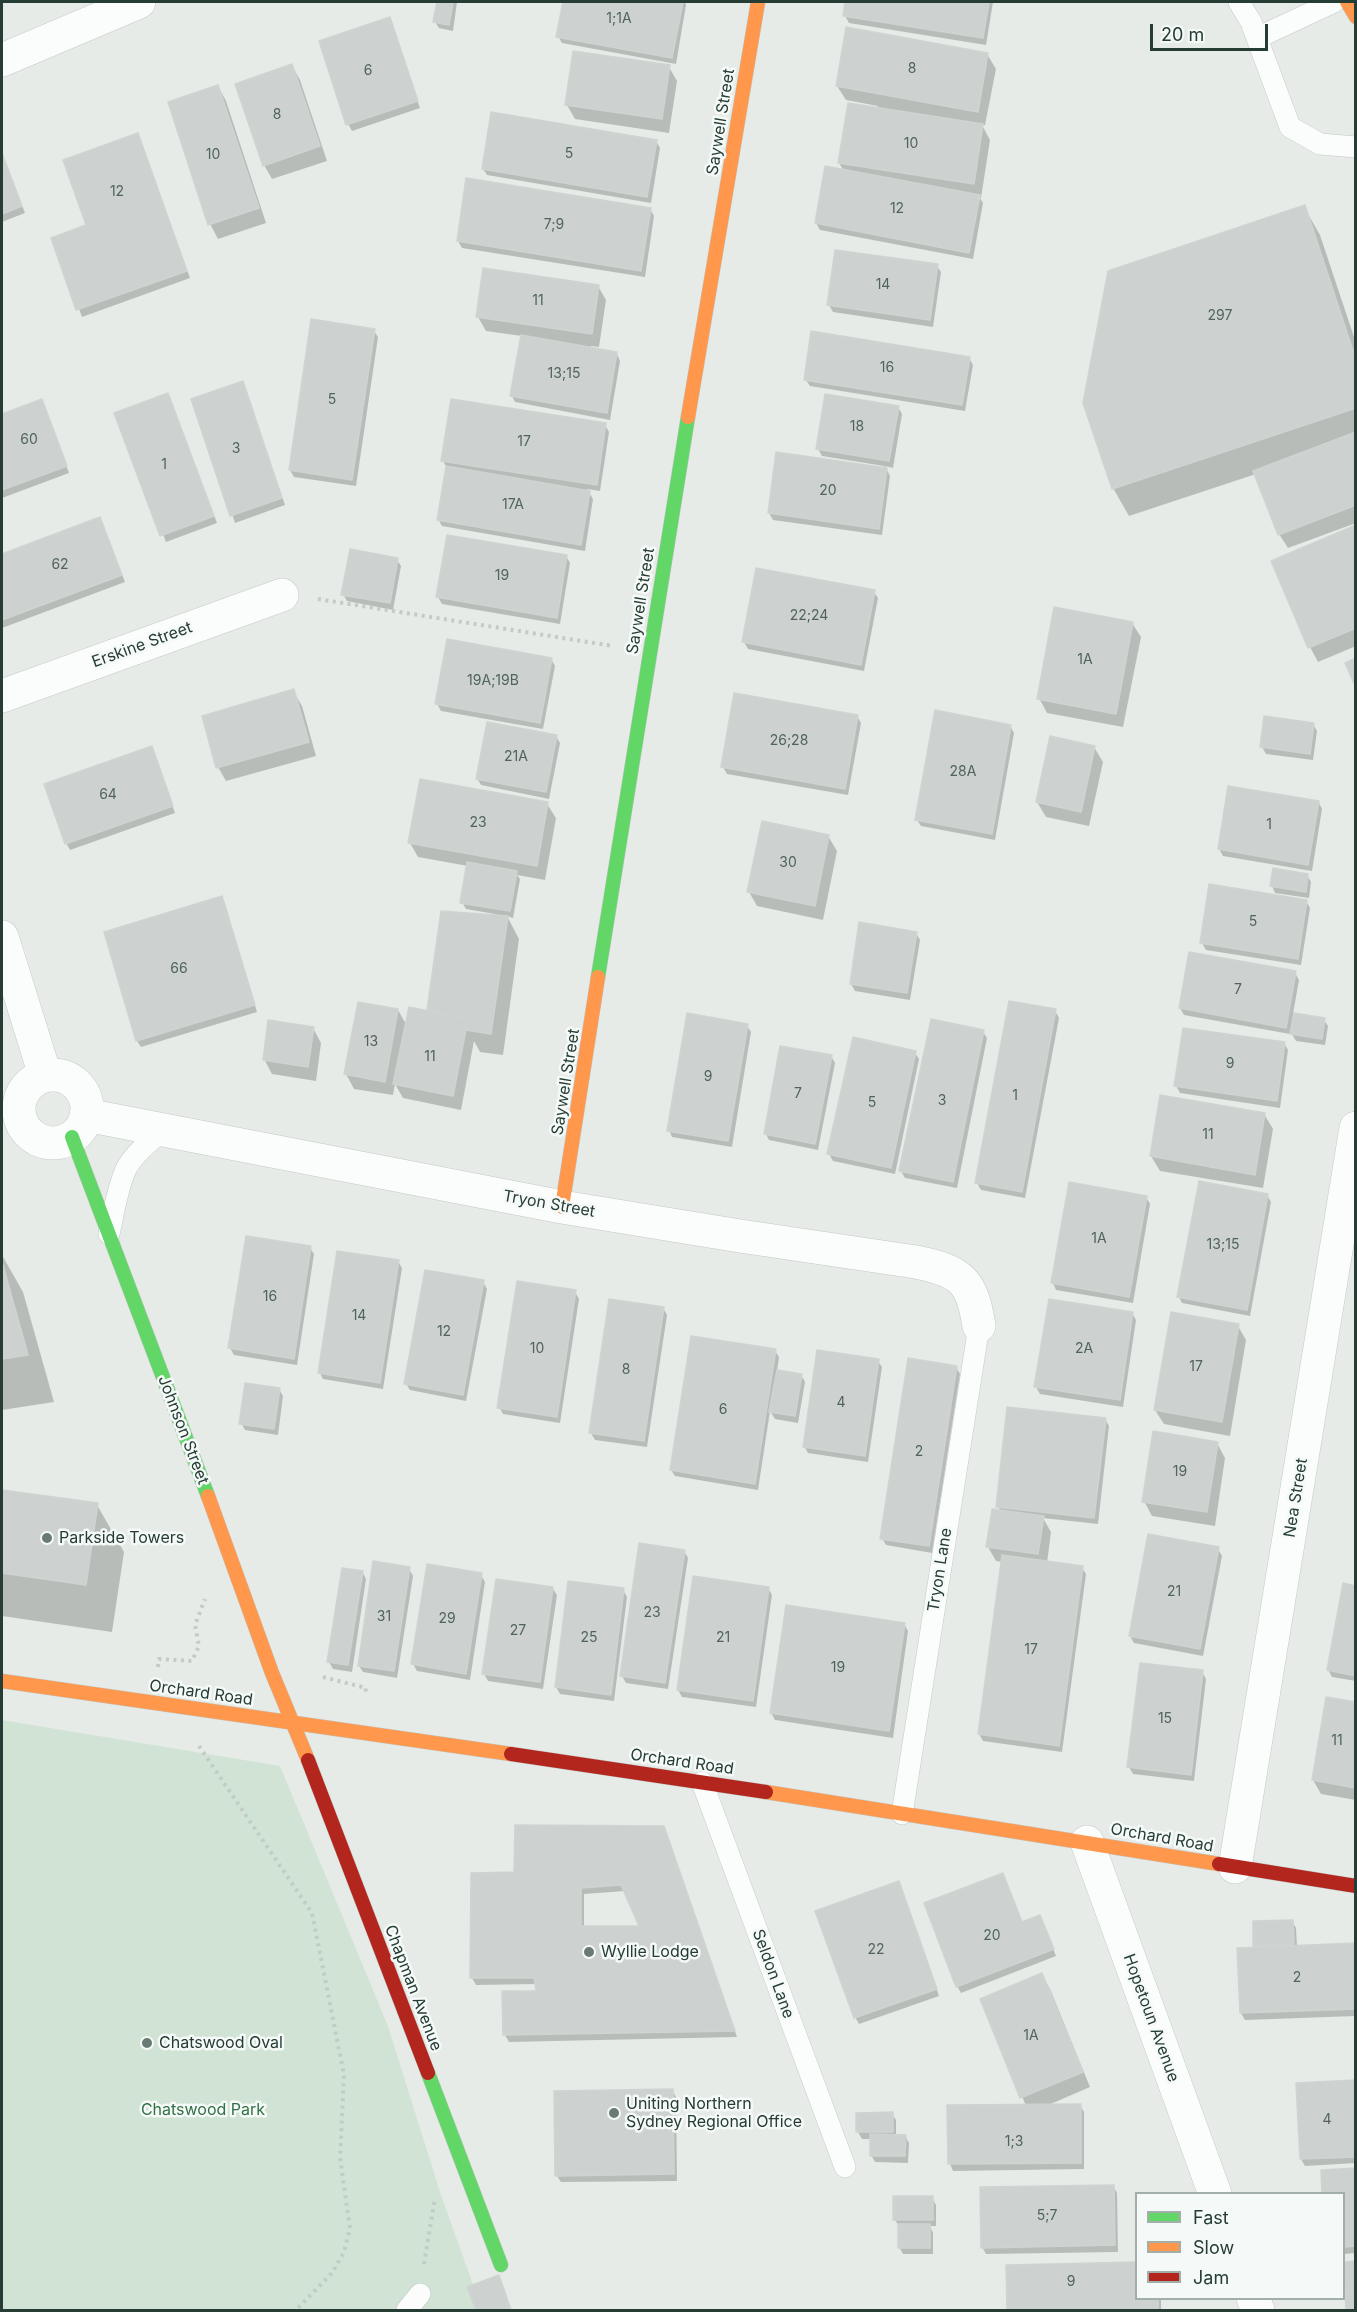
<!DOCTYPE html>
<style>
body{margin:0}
#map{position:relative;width:1357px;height:2312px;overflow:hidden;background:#e6ebe8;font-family:Inter,sans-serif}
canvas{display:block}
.frame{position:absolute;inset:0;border:3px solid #253d35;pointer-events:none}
.legend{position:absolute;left:1135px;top:2192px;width:210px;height:108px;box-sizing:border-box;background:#f5f9f7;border:2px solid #a2aea9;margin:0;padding:8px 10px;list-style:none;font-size:18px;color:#253d35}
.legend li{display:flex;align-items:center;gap:12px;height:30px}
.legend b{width:30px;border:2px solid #a2aea9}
.scale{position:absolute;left:1150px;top:24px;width:118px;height:27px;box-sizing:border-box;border:3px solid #253d35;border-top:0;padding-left:8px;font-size:18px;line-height:21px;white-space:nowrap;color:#253d35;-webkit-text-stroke:4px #f5f9f7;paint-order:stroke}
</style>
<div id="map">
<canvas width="1357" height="2312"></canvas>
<div class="frame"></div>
<ul class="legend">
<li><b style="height:8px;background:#63d668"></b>Fast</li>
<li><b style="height:8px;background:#ff974d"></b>Slow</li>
<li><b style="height:8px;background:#b3261e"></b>Jam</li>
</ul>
<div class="scale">20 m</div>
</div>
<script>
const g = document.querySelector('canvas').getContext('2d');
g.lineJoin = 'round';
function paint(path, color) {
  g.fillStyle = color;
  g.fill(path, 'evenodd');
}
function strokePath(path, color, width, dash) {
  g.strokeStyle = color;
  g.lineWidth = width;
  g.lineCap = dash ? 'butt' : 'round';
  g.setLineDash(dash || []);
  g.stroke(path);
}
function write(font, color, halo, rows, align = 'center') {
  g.font = font + ' Inter,sans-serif';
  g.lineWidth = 5;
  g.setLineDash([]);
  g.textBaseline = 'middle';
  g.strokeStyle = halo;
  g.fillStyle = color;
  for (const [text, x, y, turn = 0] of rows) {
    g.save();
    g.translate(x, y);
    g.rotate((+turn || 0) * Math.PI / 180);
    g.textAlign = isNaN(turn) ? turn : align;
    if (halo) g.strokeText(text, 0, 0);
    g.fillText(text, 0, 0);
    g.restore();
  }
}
const green = new Path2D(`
 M2,1720l278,46 108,260 51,163 43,121h-480z`);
const shadow = new Path2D(`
 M438,2h19l-4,29 -14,-3 -4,-6z
 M564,2h121l1,3 -10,59 -114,-21 -4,-7z
 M847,2h146l-7,43 -137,-22 -4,-7z
 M389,19l31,89 -68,23 -4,-7z
 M987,54l9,15 -11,56h-3l8,15 -9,58h-1l3,5 -10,56 -153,-29 -4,-7 28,-52 -5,-8 39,-57 -32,-6 -9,-14z
 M292,66l8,14 27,81 -55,18 -8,-14z
 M669,67l8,14 -8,52 -94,-14 -8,-14z
 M218,86l8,15 40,122 -48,16 -8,-15 -41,-121z
 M656,141l4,7 -9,55 -164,-28 -4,-6z
 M141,142l49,136 -108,39 -29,-78 35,-14z
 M2,155l23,58 -23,9z
 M1304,207l16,28 36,108v180l-68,25 -9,-14 -23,-60 -127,42 -16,-28z
 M650,209l4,7 -9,61 -183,-29 -4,-7z
 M937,266l4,6 -8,55 -100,-15 -4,-7z
 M598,286l8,14 -7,47 -8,-1 -1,3 27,5 3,7 -10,59 -95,-18 -3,-6 10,-60 -36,-5 -8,-14z
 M374,331l4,6 -22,149 -62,-9 -4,-7z
 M969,358l4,7 -8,46 -155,-25 -4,-6z
 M242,383l43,122 -50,18 -42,-123z
 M168,394l49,129 -51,19 -50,-128z
 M42,401l27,72 -67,25v-83z
 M898,407l4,7 -9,54 -8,-2 5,10 -8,59 -109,-15 -4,-7 115,-44v-3l-62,-10 -4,-7z
 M605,425l4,7 -9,59 -13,-2 6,10 -8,52 -143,-25 -4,-7 9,-51 -4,-7z
 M100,519l25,63 -123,46v-73z
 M1356,526v120l-38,16 -8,-15 -37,-85z
 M566,556l4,7 -10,61 -118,-20 -4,-7z
 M397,560l4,6 -8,44 -46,-9 -4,-7z
 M874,592l4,6 -14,73 -116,-22 -4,-7z
 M1132,623l9,14 -18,90 -76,-14 -8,-15z
 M551,659l4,7 -12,63 -102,-18 -4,-7z
 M293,691l9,15 14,50 -90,25 -8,-14z
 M857,716l4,7 -13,72 -121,-21 -4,-7z
 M1313,724l4,7 -4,29 -47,-6 -4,-7z
 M1010,726l4,7 -19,107 -74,-14 -4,-6z
 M556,736l4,7 -11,56 -68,-14 -4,-7z
 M151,747l24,66 -105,37 -4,-7z
 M1094,747l9,15 -14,64 -43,-9 -9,-15z
 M1319,803l3,6 -10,62 -89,-15 -4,-7z
 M547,804l9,14 -11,62 -28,-5 3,4 -7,39 -6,-2 12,23 -16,116 -23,-3 -6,-11 -13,69 -58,-12 -8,-14 -2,11 -39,-6 -8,-15 52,-64 9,16 21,-14 14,-99 52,3 1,-2 -29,-5 -4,-7 6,-36 -50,-9 -8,-14z
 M828,836l9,15 -14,69 -66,-14 -8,-14z
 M1307,875l4,7 -2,16 -34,-5 -3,-7z
 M222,898l3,6 32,108 -116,35 -4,-6 -32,-108z
 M1306,901l4,7 -9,57 -95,-15 -4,-7z
 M916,933l4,7 -10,60 -55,-9 -4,-7z
 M1295,973l4,7 -6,34 31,6 4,6 -3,19 -29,-4 -6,-10v3l-106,-19 -4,-7z
 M1055,1011l4,7 -34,180 -44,-8 -4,-7z
 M747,1026l4,6 -19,115 -60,-10 -3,-7z
 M313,1028l8,15 -5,38 -44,-7 -8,-15z
 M983,1032l4,6 -30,150 -52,-10 -4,-7z
 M1284,1043l4,7 -8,58 -100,-15 -4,-7z
 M915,1053l4,6 -24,115 -62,-13 -4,-7z
 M831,1056l4,7 -17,87 -49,-10 -3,-6z
 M1264,1114l9,15 -10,59 -103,-17 -9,-15z
 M1267,1195l4,7 -21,114 -68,-13 -3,-6z
 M1146,1197l4,7 -17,99 -77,-13 -3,-7z
 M310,1248l4,6 -17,111 -63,-10 -4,-7z
 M2,1255l21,37 31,110 -52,8z
 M398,1261l4,7 -19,121 -60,-10 -3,-6z
 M483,1282l4,7 -21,112 -56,-11 -4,-6z
 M575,1292l4,7 -19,124 -57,-9 -4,-7z
 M663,1308l4,7 -20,132 -52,-7 -4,-7z
 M1132,1313l4,7 -13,87 -83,-13 -4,-7z
 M1238,1326l8,14 -16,96 -66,-12 -9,-14z
 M775,1351l4,6 -2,14 24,4 4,7 -7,41 -23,-4 -5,-8 -12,79 -83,-14 -4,-6z
 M878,1361l4,6 -14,95 -60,-9 -4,-7z
 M956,1367l4,7 -28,179 -46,-8 -4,-7z
 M279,1389l4,7 -5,39 -33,-5 -4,-7z
 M1105,1419l4,7 -11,98 -55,-6 8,14 -4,31 35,5 4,6 -24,178 -79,-11 -4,-7 24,-172 -7,-1 -8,-14 13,-35 -3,-6z
 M1217,1443l8,15 -10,68 -63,-10 -8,-15z
 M2,1491l95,14 27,47 -12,80 -110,-16z
 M1218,1549l4,7 -19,100 -69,-13 -4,-7z
 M684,1551l4,7 -20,131 -42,-6 -4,-7z
 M409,1569l4,7 -16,102 -34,-6 -4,-6z
 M363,1573l3,6 -14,93 -19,-3 -4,-7z
 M481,1575l4,7 -15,98 -53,-9 -4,-7z
 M1356,1587v94l-24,-4 -4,-7z
 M768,1588l4,7 -16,112 -74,-10 -4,-7z
 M553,1589l4,6 -14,94 -55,-8 -4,-7z
 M623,1590l4,7 -13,104 -54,-7 -4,-7z
 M904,1624l4,7 -15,107 -118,-18 -4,-7z
 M1202,1672l4,7 -12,102 -61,-7 -4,-7z
 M1356,1704v96l-35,-6 -8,-14z
 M663,1827l74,210 -228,5 -4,-7 -1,-42h33l-1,-9 -60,1 -4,-7 43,-104zM625,1891l16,37h-57v-34z
 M902,1890l37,106 -80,28 -4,-7z
 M1040,1917l16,39 -95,37 -4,-7 65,-63z
 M1292,1921l4,7 1,19 59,-2v71l-111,4 -4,-7 -2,-64h18l-2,-4z
 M1042,1975l8,14 40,98 -44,19 34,-1 4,7v57l-131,2 -3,-7 76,-58 -44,-106z
 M1356,2082v81l-51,3 -4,-7 -4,-74z
 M672,2090l4,7 1,84 -116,1 -4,-6z
 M892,2114l4,6v16h9l4,7 -1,20 -33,-1 -4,-7 1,-16h-10l-4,-7z
 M1356,2169v84l-12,1v-60z
 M1113,2186l4,7 1,59 -132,2 -4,-7z
 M932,2198l4,7v21h-6l3,7v21h-30l-4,-7v-21l-4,-6z
 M1136,2264v34h25v12h-153v-44z
 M502,2284l9,26h-34l-8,-22z`);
const building = new Path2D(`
 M437,2h16l-4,23 -16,-3z
 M563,2h120l-11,56 -116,-21z
 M845,2h144l-6,36 -140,-22z
 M390,17l28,84 -72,24 -27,-84z
 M846,27l142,26 -10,59 -142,-26z
 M573,51l97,14 -8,54 -97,-14z
 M292,64l28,82 -57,20 -28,-82z
 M218,85l41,123 -51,17 -40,-123z
 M848,103l135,21 -9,60 -136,-21z
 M491,112l166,28 -10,57 -165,-28z
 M138,133l49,138 -111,39 -25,-72 35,-13 -23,-65z
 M2,153l20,53 -20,8z
 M825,166l155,29 -11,58 -154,-30z
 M466,178l185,30 -10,63 -184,-30z
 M1305,205l51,155v48l-244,81 -29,-86 25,-132z
 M835,250l103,14 -8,56 -103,-15z
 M483,268l116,17 -7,49 -116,-17z
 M311,319l64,10 -23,151 -63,-10z
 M811,331l159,26 -8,48 -158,-25z
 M521,335l96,17 -10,61 -97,-17z
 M243,381l39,117 -52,18 -39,-117z
 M168,393l46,123 -54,20 -46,-123z
 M825,394l74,12 -10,55 -73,-12z
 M42,399l25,67 -65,24v-76z
 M451,399l155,24 -9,62 -156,-24z
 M1356,432v73l-78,30 -25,-64z
 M776,452l111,16 -8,61 -111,-16z
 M446,466l144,25 -9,54 -144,-25z
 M100,517l22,58 -120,45v-66z
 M1356,525v103l-48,20 -37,-87z
 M447,535l120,20 -10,63 -121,-21z
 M350,549l48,9 -8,45 -49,-8z
 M756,568l119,22 -14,75 -119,-23z
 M1054,607l79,15 -17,92 -79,-15z
 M447,639l105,19 -12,65 -105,-19z
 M1356,658v30l-11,-25z
 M294,689l15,53 -93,26 -14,-52z
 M734,693l124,22 -13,74 -124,-22z
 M935,710l76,15 -19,109 -77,-14z
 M1264,716l50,7 -4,31 -50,-7z
 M487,722l70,13 -11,57 -70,-13z
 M1050,736l45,10 -14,66 -45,-10z
 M152,746l21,60 -108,38 -21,-60z
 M420,779l128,23 -11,64 -129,-23z
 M1228,786l91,15 -11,64 -90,-16z
 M762,821l67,14 -14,71 -68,-14z
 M467,862l50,9 -7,40 -50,-8z
 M1273,868l35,6 -2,18 -36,-6z
 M1209,884l98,16 -9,59 -98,-16z
 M222,896l33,109 -119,36 -32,-109z
 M441,911l67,5 -17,118 -25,-4 2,-11 -41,-9z
 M859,922l58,10 -10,61 -57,-9z
 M1189,952l107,19 -10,57 -107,-20z
 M1009,1001l47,8 -34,183 -47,-9z
 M358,1002l40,7 -13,73 -41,-8z
 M409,1007l59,12 -15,77 -60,-12z
 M687,1013l61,11 -20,117 -61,-10z
 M1294,1013l31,5 -3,21 -32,-5z
 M931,1019l53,11 -31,152 -54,-11z
 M268,1020l46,7 -6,40 -45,-7z
 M1183,1028l102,14 -8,59 -103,-15z
 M853,1037l63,14 -25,117 -64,-14z
 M780,1046l52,9 -17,89 -51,-10z
 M1160,1095l105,18 -10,62 -105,-19z
 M1199,1181l69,13 -21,116 -70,-13z
 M1069,1182l78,14 -18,101 -78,-14z
 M246,1236l65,10 -17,113 -66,-11z
 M337,1251l62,9 -19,123 -62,-10z
 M2,1262l26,93 -26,4z
 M425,1270l59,10 -21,115 -59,-11z
 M517,1281l59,9 -19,127 -60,-9z
 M609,1299l55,8 -20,134 -55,-8z
 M1049,1299l84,13 -13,88 -86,-13z
 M1171,1312l68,12 -17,98 -68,-12z
 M691,1336l85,13 -21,135 -85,-14z
 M817,1350l62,9 -14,97 -62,-9z
 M908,1358l49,8 -28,180 -49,-7z
 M777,1370l25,4 -7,42 -26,-4z
 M245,1383l35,5 -6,41 -35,-5z
 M1007,1407l99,11 -12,100 -98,-11z
 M1153,1431l65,11 -11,70 -65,-10z
 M2,1490l96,13 -12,82 -84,-12z
 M992,1509l52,7 -6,38 -52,-7z
 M1148,1534l71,13 -19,102 -71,-13z
 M639,1543l46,7 -20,133 -45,-7z
 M1002,1555l81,11 -24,180 -81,-12z
 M373,1561l37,6 -16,104 -36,-5z
 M427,1564l55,9 -16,101 -55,-10z
 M342,1568l21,3 -15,94 -21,-3z
 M693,1576l76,11 -16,114 -76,-11z
 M496,1579l57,8 -13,95 -58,-8z
 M568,1581l56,7 -13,107 -56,-8z
 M1343,1583l13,3v90l-29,-6z
 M786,1605l119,18 -16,108 -119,-18z
 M1140,1663l63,7 -12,105 -64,-8z
 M1326,1697l30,5v86l-44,-8z
 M515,1825l149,1 71,205 -232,4 -1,-44h34l-2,-13h-64l1,-105 43,-1zM621,1885l18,41h-58v-38z
 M1003,1873l19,49 18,-7 14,34 -98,38 -32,-84z
 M899,1881l38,108 -83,29 -39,-107z
 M1293,1920l1,24 -41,2v-25z
 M1356,1943v66l-116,4 -3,-65z
 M1042,1973l41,99 -63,26 -40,-99z
 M1356,2080v77l-56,2 -4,-76z
 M673,2089l1,85 -119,2 -1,-85z
 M1081,2104v59l-133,1 -1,-59z
 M893,2112v20h-37v-19z
 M870,2134l36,1 -1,21h-35z
 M1356,2168v78l-12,1v-53h-22l-1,-24z
 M1114,2185l1,60 -134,3 -1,-61z
 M893,2196h40v24h-40z
 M898,2224h32v24h-32z
 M1356,2261v49h-10l-2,-48z
 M1136,2262v36h22v12h-151l-1,-45z
 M499,2275l12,35h-35l-9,-23z`);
const path = new Path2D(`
 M318,599l295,47
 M158,1667l1,-8 33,2 7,-15 -4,-21 10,-26
 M323,1677l43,11 -1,8
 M199,1746l113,167 32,162 -4,83 10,70 -6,24 -12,21 -36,37
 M424,2264l11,-66`);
const lane = new Path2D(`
 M1239,2l12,20 39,105 30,17 36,3
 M1257,38l77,-36
 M109,1234c5,-22 8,-45 17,-65 8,-15 23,-27 36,-38
 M702,1782l143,385
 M902,1814l77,-488
 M407,2310l13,-16`);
const street = new Path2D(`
 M2,60l137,-58
 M2,696l280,-101
 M2,937l43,138
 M19 1109a34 34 0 1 1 68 0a34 34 0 1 1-68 0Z
 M86,1115l476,92 178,29 176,26c45,9 56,18 63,64
 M1087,1842l128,352
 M1235,1867l121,-739
 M1253,2298l5,12`);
const fast = new Path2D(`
 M598,977l90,-560
 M72,1137l136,359
 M428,2073l73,192`);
const slow = new Path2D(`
 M1347,2l9,15
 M688,417l70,-415
 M562,1207l36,-230
 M208,1496l64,177 36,87
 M2,1681l509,73
 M766,1792l453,72`);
const jam = new Path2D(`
 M511,1754l255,38
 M308,1760l120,313
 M1219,1864l137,22`);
const markers = [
 [47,1538,6,"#697a74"],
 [589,1952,6,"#697a74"],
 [147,2043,6,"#697a74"],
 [614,2113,6,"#697a74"]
];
const numberNames = [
 ["1;1A",619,19],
 ["8",912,69],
 ["6",368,71],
 ["8",277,115],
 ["10",911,144],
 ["5",569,154],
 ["10",213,155],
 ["12",117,192],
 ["12",897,209],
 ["7;9",554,225],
 ["14",883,285],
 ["11",538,301],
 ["297",1220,316],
 ["16",887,368],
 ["13;15",564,374],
 ["5",332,400],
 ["18",857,427],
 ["60",29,440],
 ["17",524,442],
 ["3",236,449],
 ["1",164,465],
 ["20",828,491],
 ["17A",513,505],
 ["62",60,565],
 ["19",502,576],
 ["22;24",809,616],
 ["1A",1085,660],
 ["19A;19B",493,681],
 ["26;28",789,741],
 ["21A",516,757],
 ["28A",963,772],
 ["64",108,795],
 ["23",478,823],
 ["1",1269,825],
 ["30",788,863],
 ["5",1253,922],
 ["66",179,969],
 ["7",1238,990],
 ["13",371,1042],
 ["11",430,1057],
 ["9",1230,1064],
 ["9",708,1077],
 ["7",798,1094],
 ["1",1015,1096],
 ["3",942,1101],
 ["5",872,1103],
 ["11",1208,1135],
 ["1A",1099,1239],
 ["13;15",1223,1245],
 ["16",270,1297],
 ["14",359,1316],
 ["12",444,1332],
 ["10",537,1349],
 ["2A",1084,1349],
 ["17",1196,1367],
 ["8",626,1370],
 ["4",841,1403],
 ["6",723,1410],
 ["2",919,1452],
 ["19",1180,1472],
 ["21",1174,1592],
 ["23",652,1613],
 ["31",384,1617],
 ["29",447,1619],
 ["27",518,1631],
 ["25",589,1638],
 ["21",723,1638],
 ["17",1031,1650],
 ["19",838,1668],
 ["15",1165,1719],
 ["11",1337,1741],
 ["20",992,1936],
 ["22",876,1950],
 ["2",1297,1978],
 ["1A",1031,2036],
 ["4",1327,2120],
 ["1;3",1014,2142],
 ["5;7",1047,2216],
 ["9",1071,2282]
];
const streetNames = [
 ["Saywell Street",721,122,-81],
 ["Saywell Street",641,601,-81],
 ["Erskine Street",142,645,-20],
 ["Saywell Street",566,1082,-81],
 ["Tryon Street",549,1204,10],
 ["Johnson Street",183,1430,69],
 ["Nea Street",1296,1498,-81],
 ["Tryon Lane",940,1570,-81],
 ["Orchard Road",201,1693,8],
 ["Orchard Road",682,1762,8],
 ["Orchard Road",1162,1838,10],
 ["Seldon Lane",773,1974,70],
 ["Chapman Avenue",413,1988,69],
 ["Hopetoun Avenue",1151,2018,70]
];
const poiNames = [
 ["Parkside Towers",59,1538],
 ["Wyllie Lodge",601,1952],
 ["Chatswood Oval",159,2043],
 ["Uniting Northern",626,2104],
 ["Sydney Regional Office",626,2122]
];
const parkNames = [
 ["Chatswood Park",203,2110]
];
paint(green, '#d1e3d5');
paint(shadow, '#0003');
paint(building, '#cdd2d0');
strokePath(building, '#cfd4d1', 1.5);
strokePath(lane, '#c3c8c5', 22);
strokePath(street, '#c3c8c5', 34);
strokePath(fast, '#c2c8c5', 15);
strokePath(slow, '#c2c8c5', 15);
strokePath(jam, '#c2c8c5', 15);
strokePath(path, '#c2cbc6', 4, [3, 4.5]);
strokePath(lane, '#fbfcfc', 21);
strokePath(street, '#fbfcfc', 33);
strokePath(fast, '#63d668', 14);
strokePath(slow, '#ff974d', 14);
strokePath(jam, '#b3261e', 14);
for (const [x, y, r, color] of markers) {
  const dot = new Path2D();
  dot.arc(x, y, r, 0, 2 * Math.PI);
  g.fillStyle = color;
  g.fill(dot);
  strokePath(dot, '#f5f9f7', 2);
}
write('14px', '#50635c', null, numberNames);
write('16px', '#253d35', '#f5f9f7', streetNames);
write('16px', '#253d35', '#f5f9f7', poiNames, 'left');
write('16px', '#327147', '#f5f9f7', parkNames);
</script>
